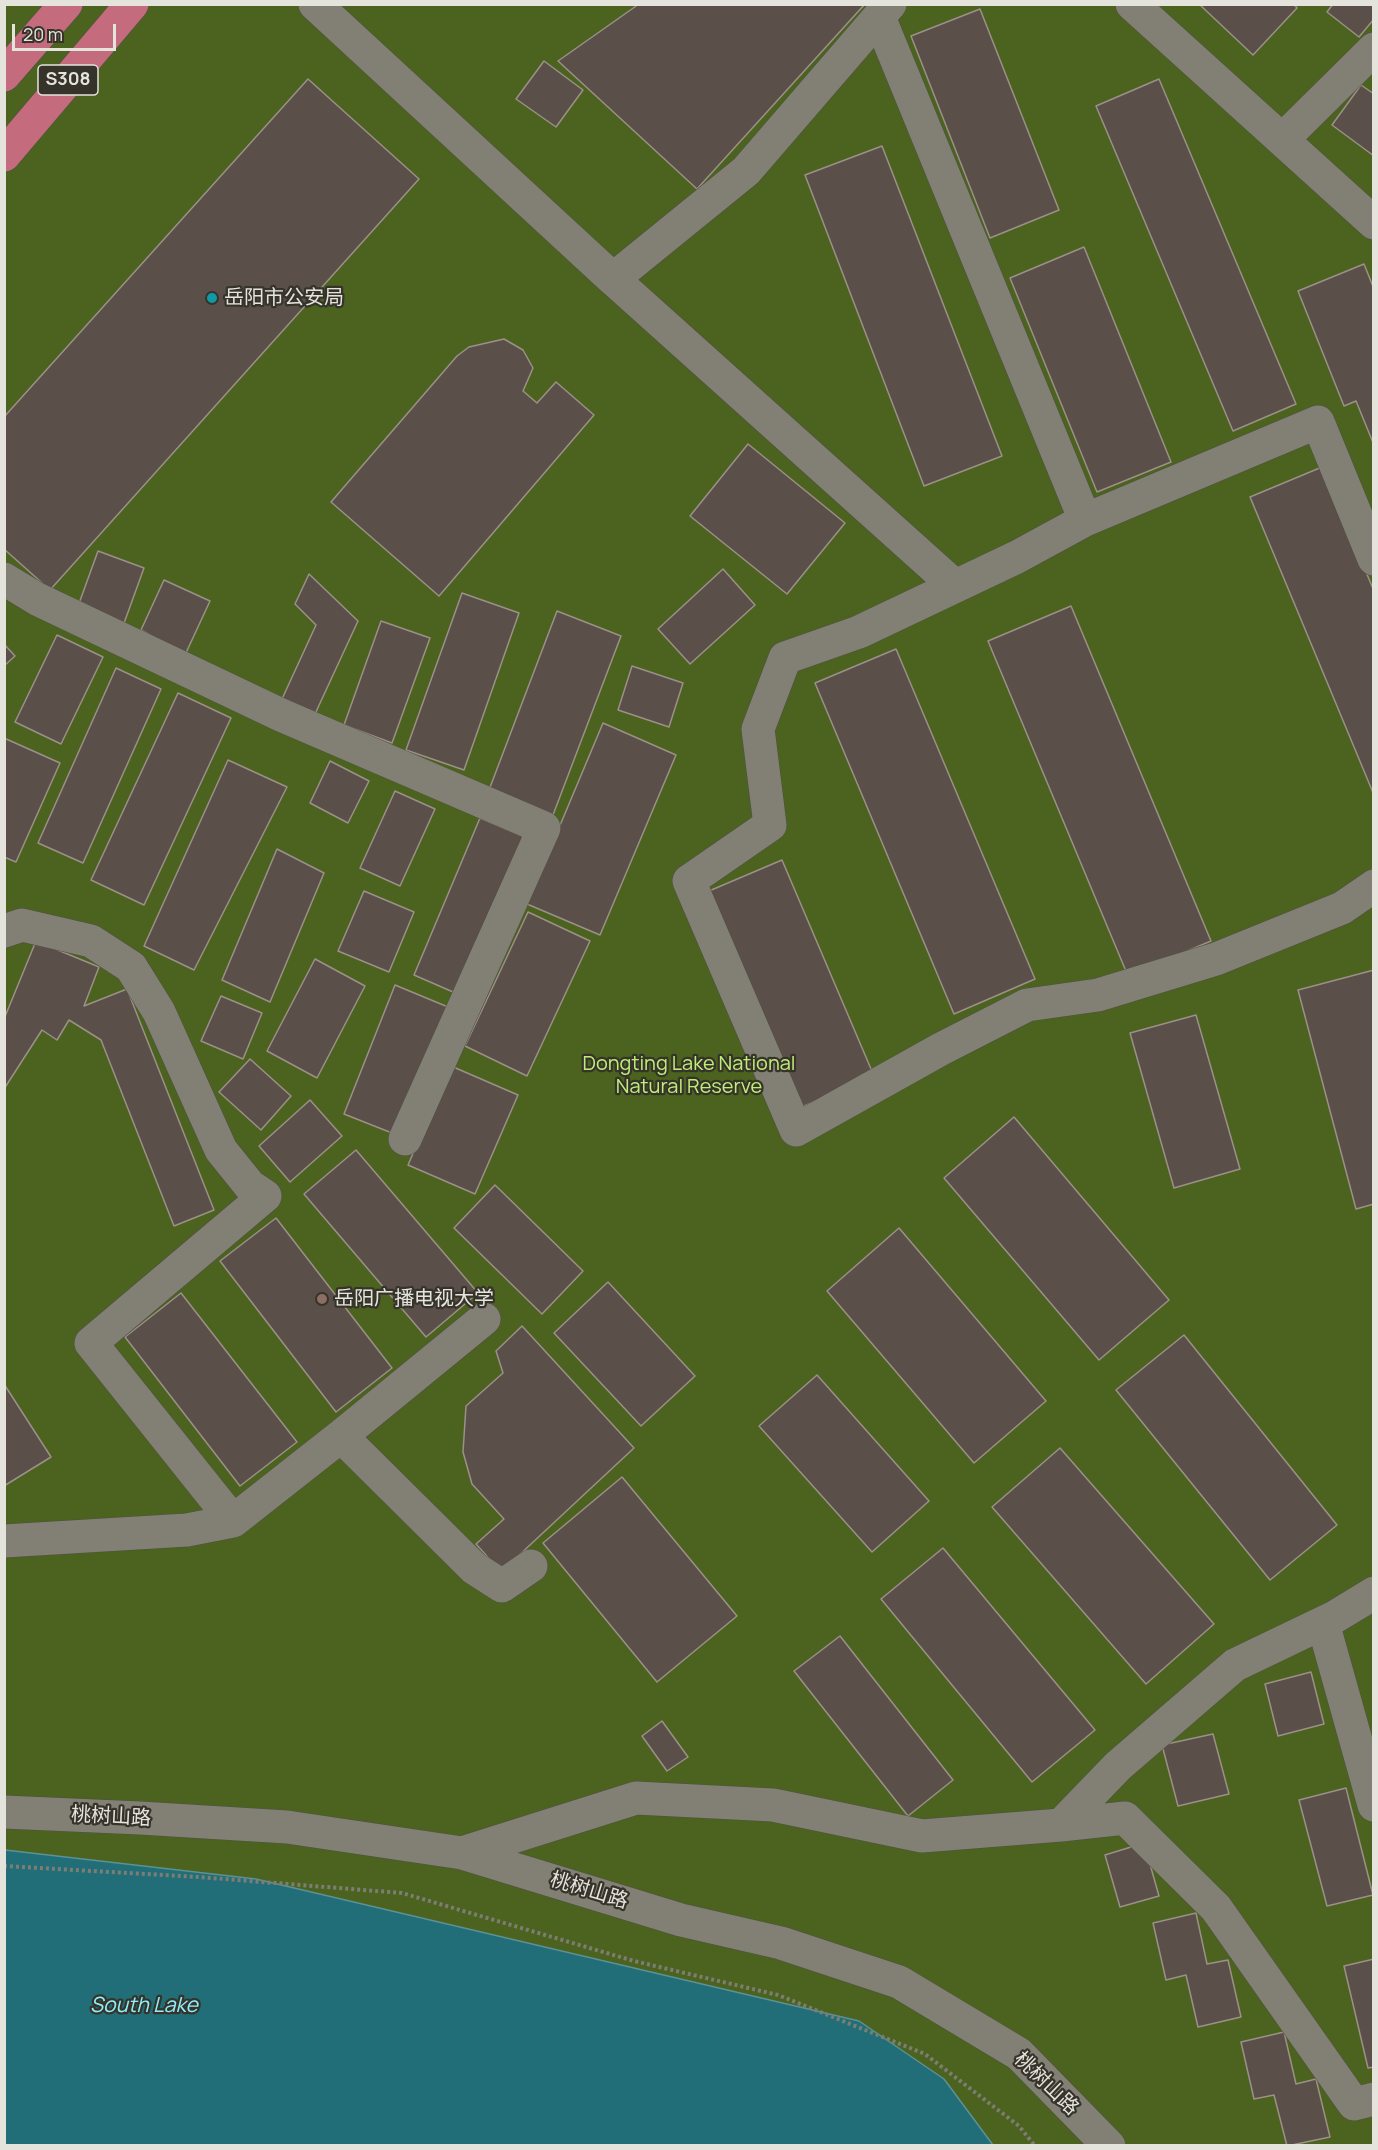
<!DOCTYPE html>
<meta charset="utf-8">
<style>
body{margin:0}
#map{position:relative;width:1378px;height:2150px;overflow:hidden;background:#36342a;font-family:Manrope,sans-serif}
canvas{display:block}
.frame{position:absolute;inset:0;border:6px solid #e4e3dc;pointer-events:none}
.scale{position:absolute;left:12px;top:24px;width:104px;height:27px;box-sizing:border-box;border:3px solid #e4e3dc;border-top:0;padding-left:8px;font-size:18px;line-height:21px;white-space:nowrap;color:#e4e3dc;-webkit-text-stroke:4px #36342a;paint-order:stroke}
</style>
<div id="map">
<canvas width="1378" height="2150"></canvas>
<div class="frame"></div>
<div class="scale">20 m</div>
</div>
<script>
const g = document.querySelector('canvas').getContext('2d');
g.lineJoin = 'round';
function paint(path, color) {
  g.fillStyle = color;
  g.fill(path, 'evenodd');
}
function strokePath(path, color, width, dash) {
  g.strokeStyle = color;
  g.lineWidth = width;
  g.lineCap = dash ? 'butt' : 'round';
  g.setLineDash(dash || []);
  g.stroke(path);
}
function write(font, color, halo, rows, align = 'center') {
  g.font = font + ' Manrope,"Noto Sans SC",sans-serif';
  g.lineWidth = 4.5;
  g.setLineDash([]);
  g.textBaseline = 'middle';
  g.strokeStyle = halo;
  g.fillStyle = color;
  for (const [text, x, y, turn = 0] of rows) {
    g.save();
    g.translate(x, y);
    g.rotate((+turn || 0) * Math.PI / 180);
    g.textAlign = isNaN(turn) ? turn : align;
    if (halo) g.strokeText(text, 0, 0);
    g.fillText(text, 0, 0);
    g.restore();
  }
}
const green = new Path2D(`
 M5,5h1368v2140l-1368,1z`);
const water = new Path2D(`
 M5,1850l251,29 603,142 85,58 49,66h-988z`);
const building = new Path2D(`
 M639,4h226l-168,185 -139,-128z
 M1199,4h95l3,4 -44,47z
 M1333,4h41v15l-15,18 -32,-25z
 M980,9l79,201 -69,28 -79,-202z
 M544,61l39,29 -27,37 -40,-28z
 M308,79l111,100 -369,411 -46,-41v-132z
 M1159,79l137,325 -63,27 -137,-325z
 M1361,85l13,9v62l-42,-31z
 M882,146l120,310 -78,30 -119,-311z
 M1084,247l87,215 -74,30 -87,-214z
 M1364,264l10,25v156l-18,-44 -12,5 -46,-115z
 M504,339l19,11 10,18 -10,23 14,12 19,-21 38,33 -155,181 -108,-94 126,-146 12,-9z
 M748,444l97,79 -58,71 -97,-78z
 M1322,467l52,124v204l-124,-298z
 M98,551l46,17 -21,58 -46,-17z
 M723,569l32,36 -65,59 -32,-35z
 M309,574l49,47 -43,93 -33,-15 34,-74 -21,-21z
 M164,580l46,21 -25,54 -44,-25z
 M462,593l57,20 -55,157 -58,-20z
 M1071,606l140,335 -83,35 -140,-335z
 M557,611l64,25 -68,179 -64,-25z
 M381,621l49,17 -38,105 -48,-18z
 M57,635l46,22 -42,87 -46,-22z
 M4,644l11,12 -11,10z
 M896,649l139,330 -81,35 -139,-331z
 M632,666l51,17 -14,44 -51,-17z
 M116,668l45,21 -78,174 -45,-20z
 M178,693l53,25 -87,187 -53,-25z
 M603,723l73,32 -76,180 -73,-31z
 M4,738l56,25 -44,99 -12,-5z
 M228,760l59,27 -93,183 -50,-24z
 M330,761l39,20 -21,42 -38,-20z
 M395,791l40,18 -35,77 -40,-18z
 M480,818l47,20 -67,157 -46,-20z
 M277,849l47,24 -54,129 -48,-22z
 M782,860l92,216 -72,31 -93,-216z
 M364,891l50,21 -25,60 -51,-21z
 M528,912l62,29 -63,135 -62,-30z
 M36,941l63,26 -15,39 43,-17 87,221 -40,16 -73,-186 -32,-20 -12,20 -15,-10 -38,59v-70z
 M315,959l50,27 -48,92 -50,-27z
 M1374,970v234l-18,5 -58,-219z
 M395,985l53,22 -51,128 -53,-21z
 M221,996l41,17 -19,46 -42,-18z
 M1196,1015l44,154 -66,19 -44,-155z
 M250,1059l41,37 -30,34 -42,-38z
 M451,1066l67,29 -43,99 -67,-29z
 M310,1100l32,36 -52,46 -31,-36z
 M1014,1117l155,183 -70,60 -155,-182z
 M356,1150l122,143 -52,44 -122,-143z
 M495,1185l88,86 -41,43 -88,-86z
 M276,1218l116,150 -56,44 -116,-151z
 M899,1228l147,173 -72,62 -147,-172z
 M608,1282l87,94 -54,50 -87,-93z
 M181,1293l116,149 -57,44 -115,-149z
 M522,1326l112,122 -133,124 -25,-28 28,-25 -32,-35 -9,-32 3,-46 37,-33 -7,-22z
 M1184,1335l153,190 -67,55 -154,-190z
 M817,1375l112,126 -57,51 -113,-126z
 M4,1384l47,73 -47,29z
 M1060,1448l154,176 -68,60 -154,-177z
 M622,1477l115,139 -80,66 -114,-139z
 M943,1548l152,182 -63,52 -151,-183z
 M840,1636l113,144 -45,36 -114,-145z
 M1311,1672l13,52 -46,12 -13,-52z
 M662,1721l26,36 -21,14 -25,-35z
 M1213,1734l16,60 -51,12 -16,-61z
 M1346,1788l27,107 -46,11 -28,-106z
 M1144,1843l15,53 -39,11 -15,-52z
 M1196,1913l11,51 21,-4 13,57 -43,10 -12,-52 -20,5 -13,-57z
 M1374,1959v108l-6,1 -24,-102z
 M1284,2032l12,52 20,-5 14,58 -43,9 -13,-51 -20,4 -13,-57z`);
const path = new Path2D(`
 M4,1866l195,11 203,16 232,68 144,34 147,59 94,72 16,20`);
const minor = new Path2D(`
 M315,4l298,275 133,-108 144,-167
 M1132,4l242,219
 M879,17l206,503
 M1282,140l92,-91
 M613,279l342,307
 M1374,559l-56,-137 -233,98 -68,37 -158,75 -74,26 -27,71 12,96 -81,56 107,249 145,-81 86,-44 71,-10 118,-36 126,-51 32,-22
 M4,579l33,20 244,116 263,113 -139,311
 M4,931l18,-6 69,16 40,26 28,45 62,138 29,36 15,10 -174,147 142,178
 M341,1436l143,-117
 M4,1541l183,-11 46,-9 108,-85 133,132 28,18 29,-20
 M1323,1623l51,182
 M4,1812l136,6 147,9 175,26 219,67 100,23 118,39 120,72 90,92
 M1061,1825l57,-59 117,-101 98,-47 41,-25
 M462,1853l174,-55 137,7 149,31 139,-11 64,-7 91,90 138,196 20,-5`);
const highway = new Path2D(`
 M4,75l62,-71
 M4,155l128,-151`);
const markers = [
 [212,298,6,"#0f9aa8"],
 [322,1299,6,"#8d6e63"]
];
const shields = [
 [68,80,60]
];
const shieldNames = [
 ["S308",68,80]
];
const poiNames = [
 ["岳阳市公安局",224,298],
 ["岳阳广播电视大学",334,1299]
];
const parkNames = [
 ["Dongting Lake National",689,1064],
 ["Natural Reserve",689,1087]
];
const streetNames = [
 ["桃树山路",111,1817,3],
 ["桃树山路",589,1891,17],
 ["桃树山路",1046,2084,44]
];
const waterNames = [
 ["South Lake",144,2006]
];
paint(green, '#4b631e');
paint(water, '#216e78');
strokePath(water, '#5c9196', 1.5);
paint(building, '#5a5049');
strokePath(building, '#9c9089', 1.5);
strokePath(minor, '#514f47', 34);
strokePath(highway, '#514f47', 34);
strokePath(path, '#7e7d74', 4, [3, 3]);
strokePath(minor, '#828074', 33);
strokePath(highway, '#c46b7d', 33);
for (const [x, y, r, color] of markers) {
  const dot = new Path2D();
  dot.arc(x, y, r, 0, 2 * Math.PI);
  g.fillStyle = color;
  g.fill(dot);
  strokePath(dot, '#36342a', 2);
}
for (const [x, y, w] of shields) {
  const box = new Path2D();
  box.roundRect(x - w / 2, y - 15, w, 30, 4.5);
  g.fillStyle = '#36342a';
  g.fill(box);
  strokePath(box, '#e4e3dc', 1.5);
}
write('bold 18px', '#e4e3dc', null, shieldNames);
write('20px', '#e4e3dc', '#36342a', poiNames, 'left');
write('20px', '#c0ed78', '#36342a', parkNames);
write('20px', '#e4e3dc', '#36342a', streetNames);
write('italic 21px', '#8feefd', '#36342a', waterNames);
</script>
